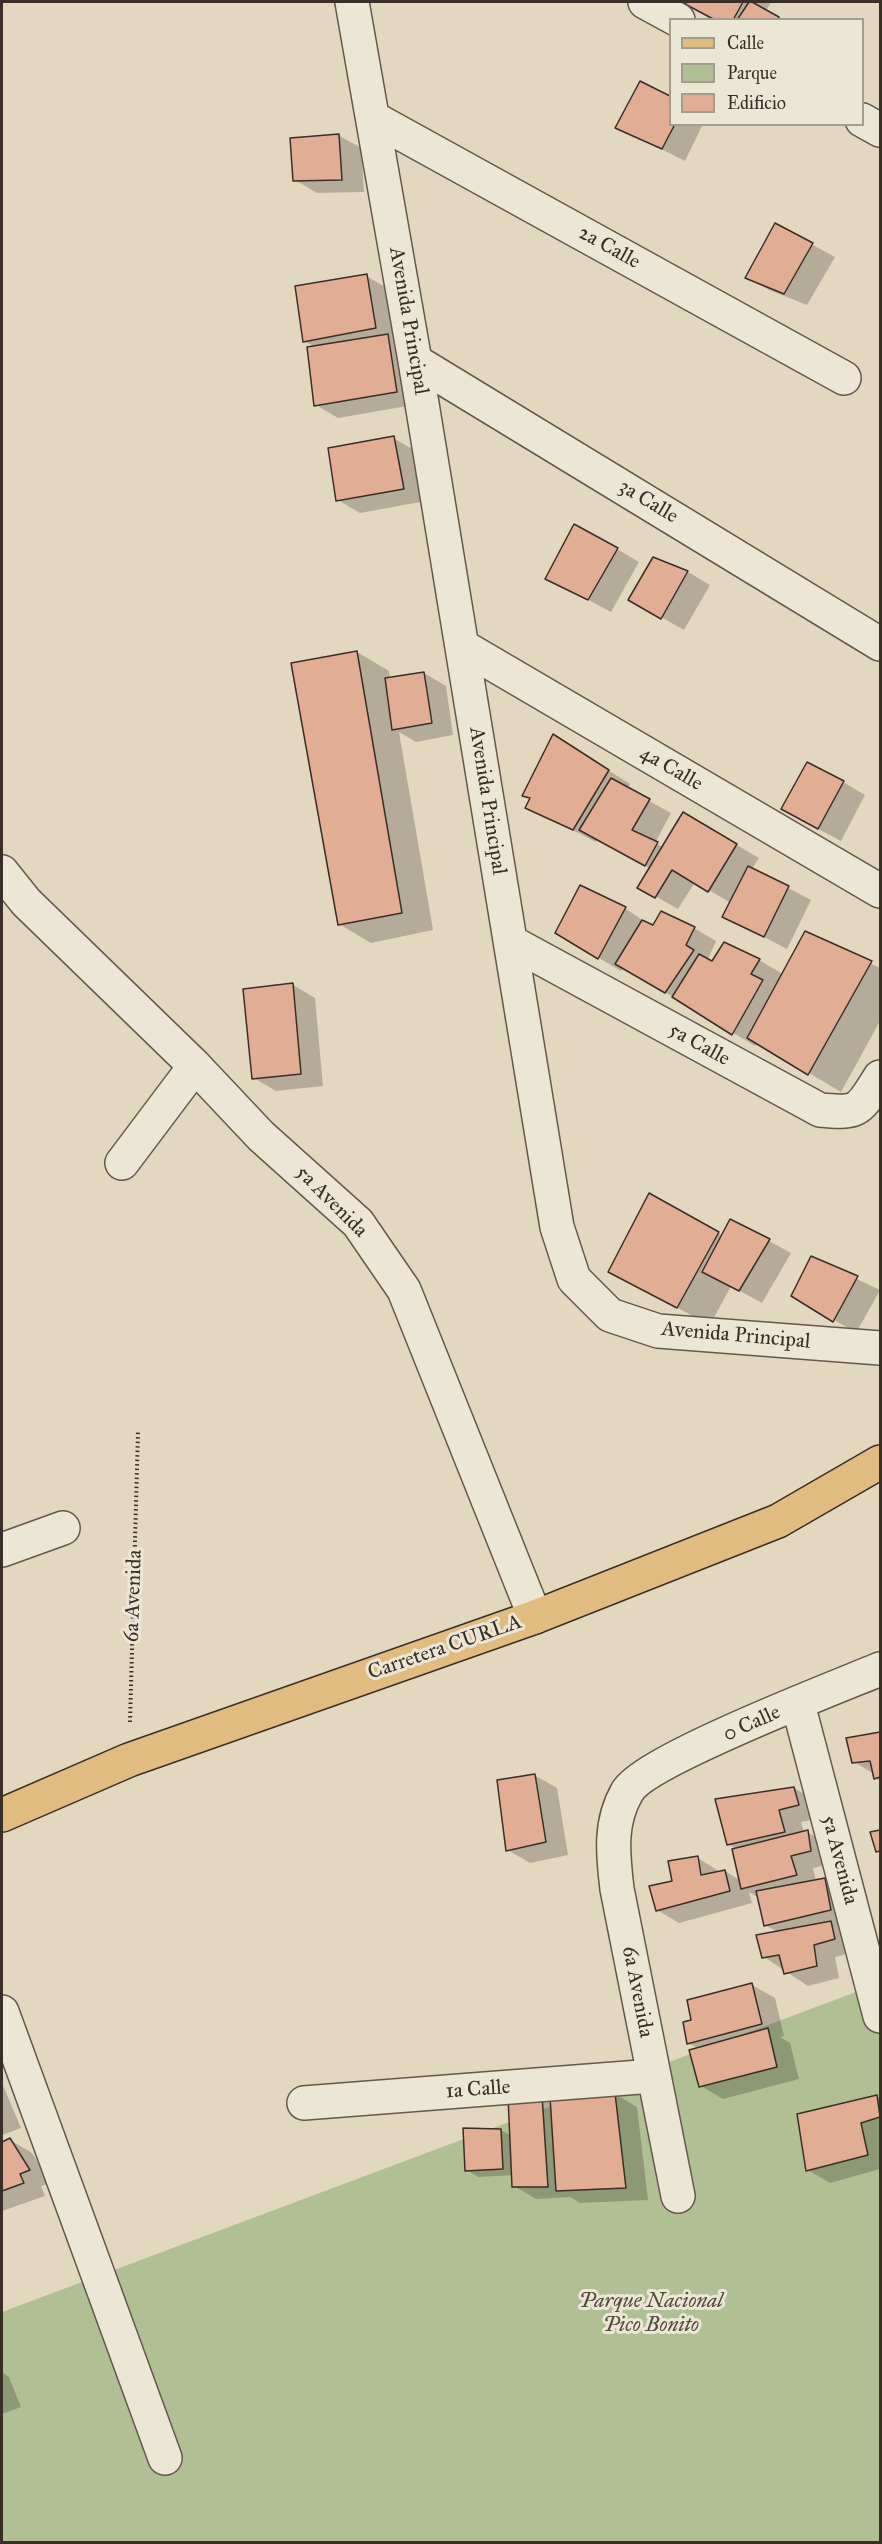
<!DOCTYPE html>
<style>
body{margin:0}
#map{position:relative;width:882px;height:2544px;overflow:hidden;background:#e2d8bf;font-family:"IM FELL Great Primer",serif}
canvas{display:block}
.frame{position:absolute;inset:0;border:3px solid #3a2e28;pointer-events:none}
.legend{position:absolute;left:669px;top:18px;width:195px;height:108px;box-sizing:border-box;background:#ece6d5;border:2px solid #a59c90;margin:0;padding:8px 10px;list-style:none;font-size:18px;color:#3a2e28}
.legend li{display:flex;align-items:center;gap:12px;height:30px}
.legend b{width:30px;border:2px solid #a59c90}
</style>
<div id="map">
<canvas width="882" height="2544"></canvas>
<div class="frame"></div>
<ul class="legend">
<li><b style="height:8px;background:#e1bc80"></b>Calle</li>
<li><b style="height:16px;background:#b1bf94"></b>Parque</li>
<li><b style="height:16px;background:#e1ad94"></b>Edificio</li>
</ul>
</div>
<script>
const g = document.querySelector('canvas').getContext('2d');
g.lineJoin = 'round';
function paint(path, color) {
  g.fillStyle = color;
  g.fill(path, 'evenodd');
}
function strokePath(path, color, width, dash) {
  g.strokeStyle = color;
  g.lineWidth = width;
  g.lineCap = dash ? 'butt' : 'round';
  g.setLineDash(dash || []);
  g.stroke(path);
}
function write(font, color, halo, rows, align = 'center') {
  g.font = font + ' "IM FELL Great Primer",serif';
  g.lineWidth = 6;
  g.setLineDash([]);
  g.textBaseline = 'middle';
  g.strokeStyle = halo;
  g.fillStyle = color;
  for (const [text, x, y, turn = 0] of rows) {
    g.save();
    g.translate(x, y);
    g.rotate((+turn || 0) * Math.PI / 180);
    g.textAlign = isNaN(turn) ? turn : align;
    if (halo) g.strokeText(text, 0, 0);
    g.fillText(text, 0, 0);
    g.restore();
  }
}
const green = new Path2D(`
 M880,1983v559h-878v-230z`);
const shadow = new Path2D(`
 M688,2h83l-5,9 15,9h-66l-28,-16z
 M641,83l29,15v26h33l-18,37 -68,-34z
 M338,135l23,13 3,44 -47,1 -22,-13z
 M776,225l59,32 -28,48 -38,-15 -22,-13z
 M366,276l23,13 30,115 -81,14 -22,-13v-58l-12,-6z
 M393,438l23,13 10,50 -66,12 -22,-13z
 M617,549l22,13 -28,50 -64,-34z
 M653,559l35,13 22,13 -26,45 -32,-18z
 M357,652l32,19 1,8 34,-6 22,13 7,49 -37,7 -17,-10 34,198 -62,13 -32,-19z
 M554,736l76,48 -3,5 44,24 -16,30 8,4 20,-33 76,44 -7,11 59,31 -24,49 -63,-33 7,-13 -36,-21 -17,27 -39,-22 12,-18 -53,-30 -2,3 -69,-35 4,-8 -7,-3z
 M843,782l22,13 -24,46 -36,-19z
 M580,887l46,22 27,18 41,1 22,13 -8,18 5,3 46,-2 24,14 23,-41 74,35v53l-39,71 -84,-50 -2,4 -132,-79 -2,4 -64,-38z
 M293,985l22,13 8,88 -47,5 -22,-13z
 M650,1195l73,41 46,5 22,12 -29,50 -31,-17 -21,39 -68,-36z
 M812,1258l68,32 -24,43 -63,-38z
 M880,1733v48l-5,-3 -1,-4 -20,-12 -7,-23z
 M534,1775l23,13 11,67 -38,8 -22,-13z
 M794,1788l22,13 5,17 -20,4 3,11 3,-1 23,13 3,19 -20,4 3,13 8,-2 23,13 6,31 -16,3 16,9 4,16 -22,6 4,21 -31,8 -44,-29 14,-25 -13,-7 -6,-27 -10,-6 3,11 -73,20 -22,-13 16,-28 25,-24 22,14 5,-1 16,10 -4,-32 -9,-5z
 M752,1985l23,13 9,38 -4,1 10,6 9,36 -76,20 -22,-13 -2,-37 -11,-6 5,-22z
 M2,2083l19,45 -19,7z
 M615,2094l22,13 11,93 -68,3 -10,-6 -34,2 -22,-13 -1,-11 -35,2 -11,-7 34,-40 11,6 30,-39 10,5z
 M877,2096l3,2v71l-50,14 -22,-13z
 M10,2140l22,13 19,30 -10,3 4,10 -43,15v-68z
 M2,2372l7,5 12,30 -19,7z`);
const building = new Path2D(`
 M687,2h56l-10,18h-18l-30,-16z
 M749,2h3l27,15 -1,3h-41z
 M640,81l30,15v28h5l-13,25 -47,-21z
 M339,134l3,46 -49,1 -3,-43z
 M775,223l38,20 -29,51 -39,-16z
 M367,274l9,54 -73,14 -8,-56z
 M388,334l9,58 -83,14 -7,-59z
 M394,436l10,53 -68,12 -8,-53z
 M574,524l44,24 -30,52 -43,-21z
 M653,557l35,14 -27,48 -33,-19z
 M357,651l45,262 -64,12 -47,-262z
 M424,672l8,51 -40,7 -7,-52z
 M553,734l56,36 -36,60 -48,-22 5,-10 -8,-2z
 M807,762l37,19 -26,48 -37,-20z
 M611,778l39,21 -18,31 26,12 -13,24 -66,-36z
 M683,812l54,32 -29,48 -36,-22 -17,28 -18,-10z
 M748,866l41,20 -25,51 -42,-20z
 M580,885l46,22 -28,52 -43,-26z
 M661,911l34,16 -9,18 8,5 -29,43 -50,-29 27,-44 11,5z
 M805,931l67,30 -64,114 -61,-37z
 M724,942l36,17 -9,15 12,6 -31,55 -60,-38 27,-43 13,7z
 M293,983l8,91 -49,5 -9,-90z
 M649,1193l70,39 -42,76 -69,-36z
 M730,1219l40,20 -31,52 -37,-19z
 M811,1256l47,20 -25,46 -42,-26z
 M880,1732v45l-6,2 -4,-18 -18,2 -6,-25z
 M535,1774l11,68 -40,9 -9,-71z
 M794,1787l5,18 -20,5 6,22 -58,13 -12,-46z
 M808,1830l3,21 -20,5 6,19 -56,14 -9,-40z
 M880,1830v21l-4,1 -6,-20z
 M698,1856l3,19 24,-5 5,21 -74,20 -7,-25 23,-5 -4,-20z
 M825,1878l6,32 -67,16 -8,-35z
 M831,1921l4,18 -21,6 3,21 -33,8 -5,-19 -17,3 -6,-23z
 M752,1983l10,41 -75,20 -4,-22 8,-2 -4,-20z
 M768,2028l9,39 -78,20 -10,-37z
 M615,2093l11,95 -70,3 -6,-94z
 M542,2095l6,92h-36l-4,-90z
 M877,2095l3,22 -19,6 7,32 -62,16 -9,-57z
 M463,2128l38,1 2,40 -38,2z
 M10,2138l20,32 -10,4 4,9 -22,8v-49z`);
const path = new Path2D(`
 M130,1722l8,-290`);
const minor = new Path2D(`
 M352,2l63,359 142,866 17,52 36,36 48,16 222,17
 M645,2l33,18
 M373,118l471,260
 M862,120l18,10
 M415,361l465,283
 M462,646l418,245
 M2,872l24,30 169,164 66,70 97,87 46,67 131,327
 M511,942l309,168c40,4 39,0 60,-33
 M122,1163l73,-97
 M2,1550l61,-22
 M798,1704l82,312
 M2,2012l163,446
 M304,2103l349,-27
 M678,2196l-61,-307c-4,-34 -8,-66 10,-97 17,-31 210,-105 253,-123`);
const major = new Path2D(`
 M2,1815l127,-55 406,-143 243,-96 102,-59`);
const streetNames = [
 ["2a Calle",609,248,29],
 ["Avenida Principal",408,321,80],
 ["3a Calle",648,502,31],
 ["4a Calle",671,769,30],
 ["Avenida Principal",487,801,81],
 ["5a Calle",699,1045,29],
 ["5a Avenida",331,1202,45],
 ["Avenida Principal",736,1336,5],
 ["6a Avenida",134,1596,-88],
 ["Carretera CURLA",445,1648,-19],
 ["0 Calle",752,1724,-24],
 ["5a Avenida",839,1860,75],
 ["6a Avenida",637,1992,79],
 ["1a Calle",478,2090,-4]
];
const parkNames = [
 ["Parque Nacional",651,2302],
 ["Pico Bonito",651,2326]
];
paint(green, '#b1bf94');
paint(shadow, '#0003');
paint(building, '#e1ad94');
strokePath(building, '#3a2e28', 1.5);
strokePath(minor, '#64584e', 36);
strokePath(major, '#3a2e28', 36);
strokePath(path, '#3a2e28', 4, [1.5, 3]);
strokePath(minor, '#ece6d5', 33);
strokePath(major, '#e1bc80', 33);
write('21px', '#3a2e28', '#ece6d5', streetNames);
write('italic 21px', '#524b3e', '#ece6d5', parkNames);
</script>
